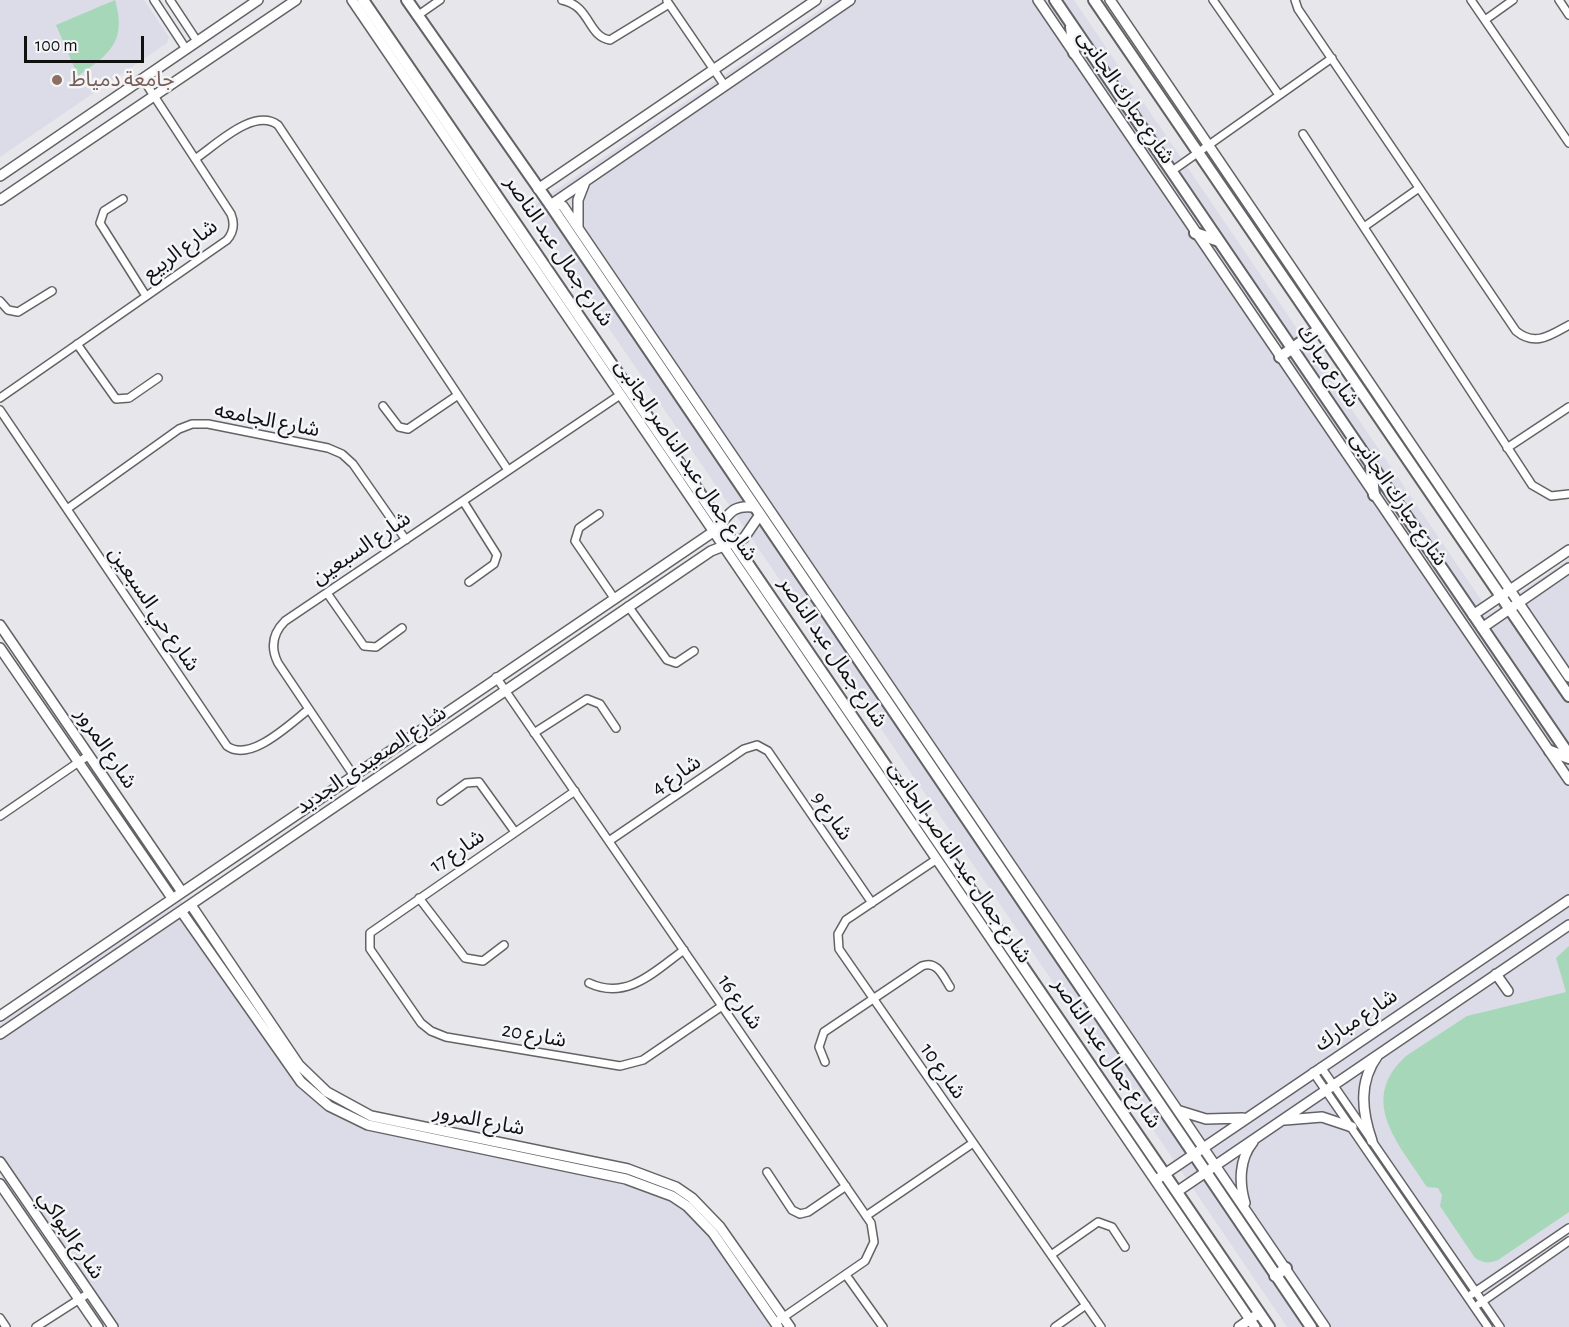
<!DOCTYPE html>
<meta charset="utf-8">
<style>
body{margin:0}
#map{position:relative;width:1569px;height:1327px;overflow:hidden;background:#e7e7eb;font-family:"Alegreya Sans",sans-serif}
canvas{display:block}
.scale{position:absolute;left:24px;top:36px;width:120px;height:27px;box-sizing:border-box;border:3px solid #101011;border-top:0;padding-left:8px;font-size:18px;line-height:21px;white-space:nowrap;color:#101011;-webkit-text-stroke:4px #f4f5f8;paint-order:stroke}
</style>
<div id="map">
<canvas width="1569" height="1327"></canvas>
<div class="scale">100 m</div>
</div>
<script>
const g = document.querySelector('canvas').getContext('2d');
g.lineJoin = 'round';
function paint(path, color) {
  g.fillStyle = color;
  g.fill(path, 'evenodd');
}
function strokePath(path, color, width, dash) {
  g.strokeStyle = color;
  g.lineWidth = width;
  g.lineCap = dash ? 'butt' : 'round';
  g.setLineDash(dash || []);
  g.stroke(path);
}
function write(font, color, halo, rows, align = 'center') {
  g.font = font + ' "Alegreya Sans","Noto Sans Arabic",sans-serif';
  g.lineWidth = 5;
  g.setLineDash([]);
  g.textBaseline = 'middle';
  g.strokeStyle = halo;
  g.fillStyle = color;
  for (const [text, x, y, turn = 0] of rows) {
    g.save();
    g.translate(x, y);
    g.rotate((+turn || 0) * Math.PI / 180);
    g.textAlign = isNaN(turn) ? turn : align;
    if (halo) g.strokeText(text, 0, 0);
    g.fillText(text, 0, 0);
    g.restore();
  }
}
const built = new Path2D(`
 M0,0h144l25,37 -2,6 -167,114z
 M834,0h240l416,613 79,-54v768h-282l-759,-1118z
 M181,901l97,144 22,31 19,16 49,29 261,54 37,12 27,18 18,17 74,105h-679l-106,-154v-149z`);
const green = new Path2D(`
 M115,0c12,41 -5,54 -37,76l-22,-51z
 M1569,946v266l-71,48c-10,4 -14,3 -23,-2l-35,-52 2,-11 -4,-7 -11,-1c-28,-43 -70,-86 -21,-131l61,-40 99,-24 -10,-34z`);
const street = new Path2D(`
 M154,0l32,49
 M170,0l27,41
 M562,0c29,6 25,36 48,40l59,-36
 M1213,0l66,95
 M1295,0l3,9 218,322c19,16 35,4 53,-6
 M1471,0l98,143
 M1559,0l10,15
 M667,1l58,85
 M417,16l23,-16
 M1485,20l28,-20
 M1303,134l229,351 19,11 18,-2
 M195,159c21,-14 59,-52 83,-34l230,345
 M1172,171l160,-113
 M123,199l-19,12 -4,12 46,73
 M1364,227l55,-39
 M0,301l8,9 10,2 34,-21
 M77,344l39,55 13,-1 29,-20
 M0,398l227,-158c7,-8 8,-16 4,-26l-88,-135
 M383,406l16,21 9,2 50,-34
 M0,410l227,336c23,17 63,-22 82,-37
 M1507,448l62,-41
 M463,501l34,54 -3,9 -25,18
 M67,509l112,-80 13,-5h16l120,24 14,6 11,10 53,76
 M599,514l-20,14 -4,13 39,57
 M327,593l37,53 12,1 26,-19
 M628,606l39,54 9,3 18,-12
 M496,677l375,546 3,19 -9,19 -90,62
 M534,733l53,-34 13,5 16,24
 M362,788l-84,-125c-8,-16 -5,-30 7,-42l335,-226
 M575,791l-205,142v16l51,74 10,8 15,6 174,29 23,-6 79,-54
 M441,801l25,-18 13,-1 36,50
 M0,816l89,-61
 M609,841l135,-92 13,-4 11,6 104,152
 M937,859l-91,61 -8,14 1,15 262,378
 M419,898l46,60 18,3 21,-16
 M589,983c38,18 66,-12 95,-33
 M825,1062l-6,-15 5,-15 98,-66c15,-6 21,10 28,21
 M1321,1067l179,260
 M1313,1072l175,255
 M767,1172l25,38 8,4 8,-2 38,-26
 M866,1216l107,-73
 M1051,1255l47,-33 14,5 13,20
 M846,1275l37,52
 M1472,1294l97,-66
 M1479,1304l90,-63
 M0,1318l6,9
 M36,1327l53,-34
 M1055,1327l31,-22`);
const secondary = new Path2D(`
 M352,0l903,1327
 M1038,0l531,780
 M1110,0l459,677
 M0,176l258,-176
 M538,189l278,-189
 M0,200l296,-200
 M552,204l298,-204
 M551,206l6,-3 6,3 762,1121
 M578,227v-27l7,-18
 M1473,615l96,-65
 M0,625l182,267
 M1482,628l87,-60
 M0,648l172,250
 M191,905l108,160 28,27 44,24 257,53 48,18 16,11 28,29 70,100
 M181,911l120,171 28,24 39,19 258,54 46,17 15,10 26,27 65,94
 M1496,974l12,17
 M0,1016l713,-484c15,-13 16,-28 40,-25
 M0,1034l711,-483 33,-13 15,-22
 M1180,1111l26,8 37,-1
 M1285,1120l37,-3 30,10
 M1372,1141c-10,-29 -14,-59 6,-86
 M0,1162l113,165
 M1159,1178l410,-278
 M0,1184l98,143
 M1178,1191l391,-266
 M1245,1203c-6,-20 -6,-44 8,-61
 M1239,1327l16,-11`);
const primary = new Path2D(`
 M363,0l906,1327
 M407,0l144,206 760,1121
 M1055,0l514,755
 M1094,0l475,696
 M1071,27l3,26
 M1195,233l24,8
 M1280,357l38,-27
 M1371,467l3,28
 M1550,751l19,7
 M1275,1276l11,-8`);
const markers = [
 [57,80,6,"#8d6e63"]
];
const educationNames = [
 ["جامعة دمياط",69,80]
];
const streetNames = [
 ["شارع مبارك الجانبى",1126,97,56],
 ["شارع الربيع",180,250,-37],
 ["شارع جمال عبد الناصر",559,251,56],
 ["شارع مبارك",1328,366,56],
 ["شارع الجامعه",267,420,11],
 ["شارع جمال عبد الناصر الجانبى",686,460,56],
 ["شارع مبارك الجانبى",1399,499,56],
 ["شارع السبعين",361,548,-34],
 ["شارع حي السبعين",154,609,56],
 ["شارع جمال عبد الناصر",833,652,56],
 ["شارع المرور",106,748,56],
 ["شارع الصعيدى الجديد",371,760,-34],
 ["شارع 4",676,775,-34],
 ["شارع 9",832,816,55],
 ["شارع 17",457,851,-34],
 ["شارع جمال عبد الناصر الجانبى",960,862,56],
 ["شارع 16",740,1002,55],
 ["شارع مبارك",1356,1020,-34],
 ["شارع 20",534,1035,10],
 ["شارع جمال عبد الناصر",1107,1053,56],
 ["شارع 10",943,1071,55],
 ["شارع المرور",479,1120,11],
 ["شارع البواكي",71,1235,56]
];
paint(built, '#dbdce7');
paint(green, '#a7d7b9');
strokePath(street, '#636366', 10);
strokePath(secondary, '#636366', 12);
strokePath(primary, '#636366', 14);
strokePath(street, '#fff', 7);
strokePath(secondary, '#fff', 9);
strokePath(primary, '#fff', 10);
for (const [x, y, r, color] of markers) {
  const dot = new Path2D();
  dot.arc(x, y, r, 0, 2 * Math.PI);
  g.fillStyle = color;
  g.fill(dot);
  strokePath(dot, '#f4f5f8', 2);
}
write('21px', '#785e54', '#f4f5f8', educationNames, 'left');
write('21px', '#101011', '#f4f5f8', streetNames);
</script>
